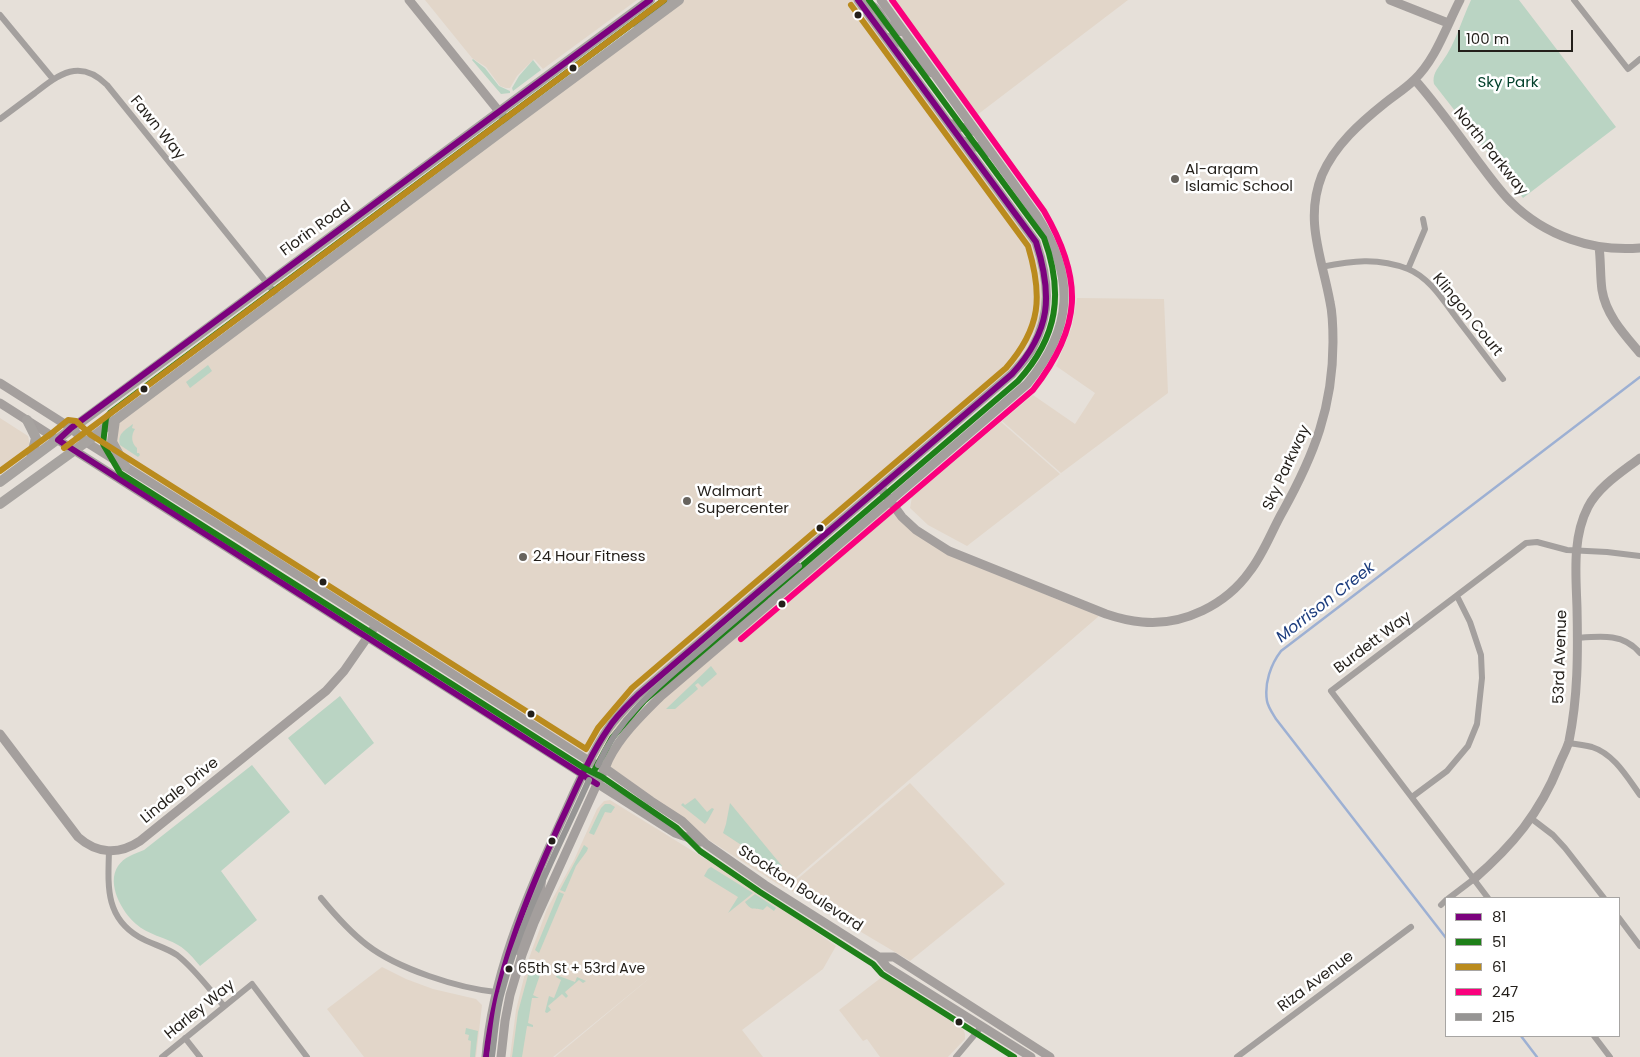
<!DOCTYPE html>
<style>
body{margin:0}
#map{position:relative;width:1640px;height:1057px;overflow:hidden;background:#e6e0d9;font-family:Poppins,sans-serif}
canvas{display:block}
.legend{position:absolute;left:1445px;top:897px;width:175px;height:140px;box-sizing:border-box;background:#fff;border:1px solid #a7a5a3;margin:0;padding:6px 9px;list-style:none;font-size:15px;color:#231f1a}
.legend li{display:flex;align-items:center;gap:10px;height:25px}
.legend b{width:25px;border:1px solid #a7a5a3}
.scale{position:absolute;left:1458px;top:30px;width:115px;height:22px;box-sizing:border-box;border:2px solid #231f1a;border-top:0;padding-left:6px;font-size:15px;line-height:18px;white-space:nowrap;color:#231f1a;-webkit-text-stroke:4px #fff;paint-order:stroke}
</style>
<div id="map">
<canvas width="1640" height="1057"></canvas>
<ul class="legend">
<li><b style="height:6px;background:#7c027e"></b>81</li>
<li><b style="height:6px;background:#1e8019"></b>51</li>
<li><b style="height:6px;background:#ba8b1e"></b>61</li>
<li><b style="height:6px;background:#fa007d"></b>247</li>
<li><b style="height:6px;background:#969594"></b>215</li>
</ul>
<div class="scale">100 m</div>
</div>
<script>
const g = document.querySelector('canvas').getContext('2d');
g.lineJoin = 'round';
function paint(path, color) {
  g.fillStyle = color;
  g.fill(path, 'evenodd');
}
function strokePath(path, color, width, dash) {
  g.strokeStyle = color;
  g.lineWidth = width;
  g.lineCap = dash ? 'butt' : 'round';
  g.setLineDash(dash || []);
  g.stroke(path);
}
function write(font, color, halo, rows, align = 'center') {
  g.font = font + ' Poppins,sans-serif';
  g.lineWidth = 5;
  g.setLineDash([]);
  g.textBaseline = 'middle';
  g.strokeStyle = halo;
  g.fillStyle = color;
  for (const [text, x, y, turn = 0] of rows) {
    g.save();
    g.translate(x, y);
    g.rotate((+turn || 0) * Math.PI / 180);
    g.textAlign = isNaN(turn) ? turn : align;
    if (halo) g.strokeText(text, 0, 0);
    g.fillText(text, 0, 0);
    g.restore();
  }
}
const built = new Path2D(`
 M425,0h212l-94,69 -9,-10 -17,17 -7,12h-4l-6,-2 -14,-19 -14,-9z
 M681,0h177l170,229 16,36 -3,62 -29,47 -373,324 -43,60 -3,-4 -4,7 -464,-295 -13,-24 4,-22z
 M893,0h235l-151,115z
 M1077,298l87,1 4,94 -107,80 -59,-52 31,-26 42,29 20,-31 -39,-27 16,-39z
 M0,418l28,18 2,9 -30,24z
 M1001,422l59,52 -93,72 -39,-21 -18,-17 2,-11z
 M884,504l29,27 52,31 134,54 -315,272 -180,-115 24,-39 47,-53z
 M910,783l95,101 -95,77 -123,-73z
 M610,800l146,90 80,56 -13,23 -81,61 21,27h-208l102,-85 -104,85h-43l6,-47 12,-49 19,-52 27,-49 23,-51 7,-8z
 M382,967l24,12 27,10 43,10 6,6 -6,52h-112l-37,-48z
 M882,977l81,52 2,5v5l-17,18h-68l-13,-18 -4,2 -24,-31z`);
const green = new Path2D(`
 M1471,0h48l97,127 -93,71 -89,-114c-2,-9 3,-15 8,-22 14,-19 19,-41 29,-62z
 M473,59l12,9 14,18 11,5v2l-9,1 -29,-34z
 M533,60l8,10 -28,21 -1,-3 7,-12z
 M208,365l4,6 -22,17 -4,-6z
 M133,424l-1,4 3,1c-4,6 -4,14 2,19v5h2l1,2 -2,2 -18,-12c-3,-11 5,-15 13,-21z
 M711,666l6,8 -15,13 -4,-4 -3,2 3,4 -23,20h-9z
 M340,696l34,47 -49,42 -37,-47z
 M252,765l38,47 -69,59 36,49 -57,46c-6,-7 -13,-16 -22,-21 -13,-8 -30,-10 -42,-21 -14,-12 -30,-40 -18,-58 6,-9 16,-12 26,-16z
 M695,798l12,14 5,-4 2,1 -6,11 -3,4 -24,-19 2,-2 2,2z
 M730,803l52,63 -4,3 -55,-36 3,-9z
 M605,804h5l5,3 -4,6 -6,-1 -11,23 -5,-2 12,-25z
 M584,845l4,3 -1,3 -11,15 -11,26 -5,-2z
 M711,867l42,26 -25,20 10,-16 -34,-21 4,-7z
 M559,892l5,2 -25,59 -4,-3z
 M755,894l21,14 -2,3 -7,-5 -4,4c-9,-3 -11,2 -18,-8z
 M535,963l14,6 -1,2 -6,-2 -9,26 6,3h-7l-4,25 5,2v2l-6,-1 -5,31h-10l6,-45 13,-48z
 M558,971l2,1 -1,4 16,6 2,-5 9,4 -3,2 -4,-3 -14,12 3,4 -2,2 -4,-4 -14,12 3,4 -4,3 -2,-1 4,-16 5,2 7,-18 -5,-3z
 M466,1028l12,3 -3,26h-5l1,-16 -3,-1 1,-5 -4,-1z`);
const stream = new Path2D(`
 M1446,938l-170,-219c-3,-5 -8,-12 -9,-18 -3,-18 4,-37 14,-50l359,-274
 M1521,1036l16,21`);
const street = new Path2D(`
 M1574,0l54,69 12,-10
 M0,15l53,64
 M636,31l2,-9 30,-22
 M0,119c12,-9 23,-17 35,-26 24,-19 45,-35 72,-8l172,213
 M1321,267c31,-6 56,-10 87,2 23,9 38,36 53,55 14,18 28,37 42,55
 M1408,269l17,-40 -2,-10
 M1577,638c23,-2 47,-5 63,15
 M1568,743c8,1 16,2 24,4 22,7 35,30 48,48
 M1412,797l35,-26 21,-25 9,-22 5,-46 -1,-23 -11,-33 -13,-26
 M1532,819l21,16 12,13 39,50
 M109,851c-1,35 -4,66 30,86 12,7 26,10 38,18 18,14 32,34 47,51
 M321,898c14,17 29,34 46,47 31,24 91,43 129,47
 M1449,898l25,-19
 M1488,898l-157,-207 195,-148 11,-1 30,8 40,2 33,4
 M1441,905l5,-5
 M1619,918l21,28
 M1594,1036l16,21
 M185,1038l15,19
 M162,1057l90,-73 55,73
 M956,1057l26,-31
 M1237,1057l174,-130`);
const secondary = new Path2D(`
 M409,0l101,125
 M859,0c5,2 11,4 15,7 11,11 12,24 30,25
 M1390,0l58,23
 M885,37c21,3 21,14 33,27 4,4 9,6 14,9
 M1415,80c23,26 44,56 65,84 10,13 20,27 31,38 34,34 82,50 129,46
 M949,123l27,9
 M963,141l28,12
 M1599,247c2,14 1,29 3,43 4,25 22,44 38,63
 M0,383l71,45 15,14 158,99 345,220 17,8 45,32 31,20 24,23 59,41 114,72 8,10 144,90
 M0,403l675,430 26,9
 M880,487l22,30 14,13 33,21 157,63c12,4 23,7 36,8 41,4 84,-17 108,-51 14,-18 22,-41 33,-60 31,-56 50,-104 50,-169 0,-13 0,-27 -3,-40 -8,-44 -26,-82 -8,-127 13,-30 38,-52 63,-72 10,-8 20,-14 29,-23 22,-21 32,-53 46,-80
 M735,632l-1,-8 29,-25 5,-14
 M0,734l78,103c19,17 41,18 62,4l186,-150 18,-20 32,-46
 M1474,879c38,-33 66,-66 85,-114 3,-8 8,-16 10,-24 9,-44 9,-88 8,-133 -1,-33 -5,-70 11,-101 11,-21 34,-35 52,-49
 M520,952c-4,-23 18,-45 21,-67 1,-5 0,-10 0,-15
 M879,957h15l156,100
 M486,1057c6,-79 38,-155 71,-227 15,-32 28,-65 47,-95 9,-15 22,-28 34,-40l374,-321c7,-8 15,-16 20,-25 20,-37 17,-68 4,-107l-178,-242
 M501,1057l4,-36 5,-26 12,-40 12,-32 63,-139c5,-8 8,-16 12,-25 12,-24 33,-44 52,-63l366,-312c46,-55 49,-107 10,-168l-156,-216`);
const primary = new Path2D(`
 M27,420l9,18 -5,21
 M115,420l-3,22 13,24
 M0,482l650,-482
 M0,504l86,-62 424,-317 169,-125`);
const bus1 = new Path2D(`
 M597,784l-539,-344 13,-12 579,-428
 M486,1057c10,-84 39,-157 74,-234 15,-31 28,-65 48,-94 8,-13 19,-23 30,-34l374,-321c39,-43 41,-78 24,-132l-178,-242`);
const bus2 = new Path2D(`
 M664,0l-554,413 -4,5 -3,26 17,29 464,295 18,9 75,51 23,23 60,41 113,72 9,10 132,83
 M594,771l18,-33 32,-37 374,-320c40,-44 46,-88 26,-143l-175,-238`);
const bus3 = new Path2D(`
 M64,448l600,-448
 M0,471l52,-38 16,-13 8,1 15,14 495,314 12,-21 34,-40 374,-320c35,-40 37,-72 22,-122l-177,-241`);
const bus4 = new Path2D(`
 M741,639l292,-249c49,-63 51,-110 11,-179l-152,-211`);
const bus5 = new Path2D(`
 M598,765c22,-51 67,-85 108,-120 31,-27 62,-53 93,-79
 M492,1056c3,-21 4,-43 10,-64 19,-74 56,-143 87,-212`);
const markers = [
 [858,15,4.5,"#231f1a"],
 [573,68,4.5,"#231f1a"],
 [1175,179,5,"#67635d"],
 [144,389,4.5,"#231f1a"],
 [687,501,5,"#67635d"],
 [820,528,4.5,"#231f1a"],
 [523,557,5,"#67635d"],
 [323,582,4.5,"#231f1a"],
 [782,604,4.5,"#231f1a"],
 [531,714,4.5,"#231f1a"],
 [552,841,4.5,"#231f1a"],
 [509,969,4.5,"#231f1a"],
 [959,1022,4.5,"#231f1a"]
];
const busNames = [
 ["65th St + 53rd Ave",518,969]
];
const parkNames = [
 ["Sky Park",1508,83]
];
const streetNames = [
 ["Fawn Way",157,128,51],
 ["North Parkway",1490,152,51],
 ["Florin Road",316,229,-36],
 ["Klingon Court",1467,315,51],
 ["Sky Parkway",1287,468,-65],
 ["Burdett Way",1373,643,-37],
 ["53rd Avenue",1561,657,-88],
 ["Lindale Drive",180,791,-39],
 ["Stockton Boulevard",800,889,33],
 ["Riza Avenue",1316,982,-37],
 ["Harley Way",200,1010,-39]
];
const poiNames = [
 ["Al-arqam",1185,170],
 ["Islamic School",1185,187],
 ["Walmart",697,492],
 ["Supercenter",697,509],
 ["24 Hour Fitness",533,557]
];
const waterNames = [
 ["Morrison Creek",1326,603,-38]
];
paint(built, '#e2d6c9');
paint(green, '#bad4c3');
strokePath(stream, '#9db0d3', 2.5);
strokePath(street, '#a4a09e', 6);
strokePath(secondary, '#a49f9d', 9);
strokePath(primary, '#a7a3a0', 10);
strokePath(bus1, '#7c027e', 6);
strokePath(bus2, '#1e8019', 6);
strokePath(bus3, '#ba8b1e', 6);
strokePath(bus4, '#fa007d', 6);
strokePath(bus5, '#969594', 6);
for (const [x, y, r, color] of markers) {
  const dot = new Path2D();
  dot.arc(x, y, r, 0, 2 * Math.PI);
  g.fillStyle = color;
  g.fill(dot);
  strokePath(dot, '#fff', 2);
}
write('14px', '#231f1a', '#fff', busNames, 'left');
write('15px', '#04412c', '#fff', parkNames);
write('15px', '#231f1a', '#fff', streetNames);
write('15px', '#231f1a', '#fff', poiNames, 'left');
write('italic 16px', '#1d3d7e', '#fff', waterNames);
</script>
